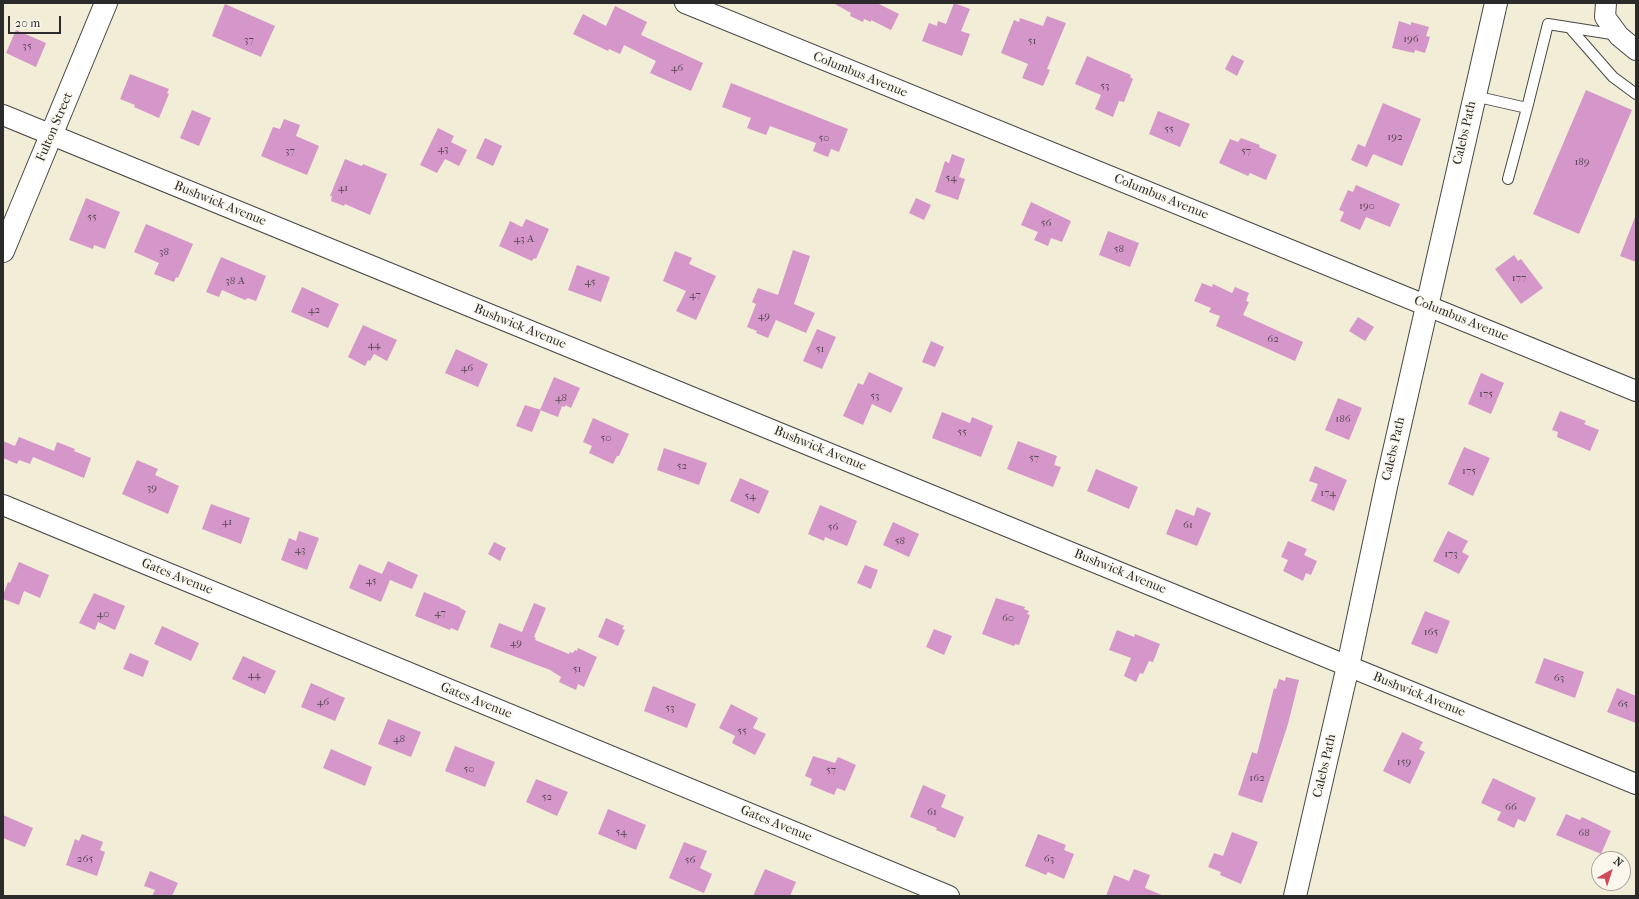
<!DOCTYPE html>
<style>
body{margin:0}
#map{position:relative;width:1639px;height:899px;overflow:hidden;background:#f2edd7;font-family:"IM FELL French Canon",serif}
canvas{display:block}
.frame{position:absolute;inset:0;border:4px solid #2b2b2b;pointer-events:none}
.north{position:absolute;left:1591px;top:851px;width:40px;height:40px;box-sizing:border-box;background:#fbf7ec;border:1px solid #a8a59f;border-radius:50%;rotate:39deg;font-size:11px;font-weight:700;line-height:16px;text-align:center;color:#2b2b2b}
.north::after{content:'';display:block;margin:auto;width:14px;height:18px;background:#d1495b;clip-path:polygon(50% 0,100% 100%,50% 72%,0 100%)}
.scale{position:absolute;left:8px;top:16px;width:53px;height:18px;box-sizing:border-box;border:2px solid #2b2b2b;border-top:0;padding-left:5px;font-size:12px;line-height:14px;white-space:nowrap;color:#2b2b2b;-webkit-text-stroke:3px #fbf7ec;paint-order:stroke}
</style>
<div id="map">
<canvas width="1639" height="899"></canvas>
<div class="frame"></div>
<div class="north">N</div>
<div class="scale">20 m</div>
</div>
<script>
const g = document.querySelector('canvas').getContext('2d');
g.lineJoin = 'round';
function paint(path, color) {
  g.fillStyle = color;
  g.fill(path, 'evenodd');
}
function strokePath(path, color, width, dash) {
  g.strokeStyle = color;
  g.lineWidth = width;
  g.lineCap = dash ? 'butt' : 'round';
  g.setLineDash(dash || []);
  g.stroke(path);
}
function write(font, color, halo, rows, align = 'center') {
  g.font = font + ' "IM FELL French Canon",serif';
  g.lineWidth = 3;
  g.setLineDash([]);
  g.textBaseline = 'middle';
  g.strokeStyle = halo;
  g.fillStyle = color;
  for (const [text, x, y, turn = 0] of rows) {
    g.save();
    g.translate(x, y);
    g.rotate((+turn || 0) * Math.PI / 180);
    g.textAlign = isNaN(turn) ? turn : align;
    if (halo) g.strokeText(text, 0, 0);
    g.fillText(text, 0, 0);
    g.restore();
  }
}
const building = new Path2D(`
 M833,3h44l22,11 -8,16 -20,-10v2l-7,-3 -1,3 -13,-6 1,-3z
 M954,3l16,6 -9,22 9,3 -8,22 -40,-15 7,-18 8,3 1,-5 8,3z
 M225,4l50,22 -14,31 -49,-21z
 M615,6l32,16 -6,13 62,28 -12,28 -41,-18 6,-12 -32,-16 -4,9 -11,-5 -1,2 -35,-17 10,-20 23,12z
 M1047,16l19,7 -19,46 3,1 -7,16 -21,-8 6,-14 -27,-11 13,-33 5,2 1,-4 23,8z
 M1399,21l12,4v-3l18,5 -3,9 4,1 -5,16 -10,-3 -1,3 -22,-5z
 M16,30l30,13 -10,24 -30,-14z
 M1232,55l12,6 -7,15 -12,-7z
 M1087,56l44,19 -1,2 3,2 -9,23 -5,-1 -6,16 -18,-8 6,-14 -26,-11z
 M130,74l39,15 -2,4 2,1 -10,24 -25,-11 1,-2 -15,-6z
 M731,83l117,46 -9,23 -8,-3 -3,8 -15,-6 3,-8 -46,-17 -4,9 -19,-7 4,-10 -29,-11z
 M1586,90l46,20 -53,124 -46,-20z
 M1383,103l38,16 -19,47 -29,-12 -6,13 -16,-7 7,-16 7,3z
 M192,110l19,8 -12,28 -19,-8z
 M1158,111l32,13 -10,23 -31,-13z
 M284,119l16,6 -4,11 23,10 -12,29 -46,-19 12,-29 7,2z
 M438,128l16,8 -3,6 16,8 -8,16 -14,-7 -8,14 -17,-8z
 M485,138l17,8 -9,20 -17,-8z
 M1241,138l19,7 -1,2 18,8 -11,25 -16,-7 -2,3 -29,-13 11,-24 8,3z
 M952,154l13,5 -6,18 6,2 -7,21 -23,-8 10,-31 4,2z
 M345,159l17,7 1,-2 24,10 -17,41 -25,-11 -1,2 -13,-5 1,-5h-2z
 M1356,185l44,19 -10,23 -24,-10 -6,13 -20,-9 4,-9 -5,-2 9,-20 5,2z
 M86,198l34,14 -15,37 -11,-4 -1,4 -24,-9z
 M916,198l15,7 -7,15 -15,-7z
 M1031,202l40,19 -9,21 -11,-4 -3,8 -14,-6 4,-8 -17,-7z
 M1635,217h1v45l-16,-6z
 M526,219l23,10 -13,30 -2,-1 -2,3 -33,-15 11,-25 12,6z
 M146,224l47,20 -15,34 -2,-1 -2,5 -20,-8 5,-11 -25,-11z
 M1108,231l31,12 -9,24 -31,-12z
 M793,250l17,6 -16,48 21,9 -9,20 -30,-13 -8,18 -12,-5 1,-2 -10,-4 9,-23 -4,-2 6,-14 20,7z
 M675,251l17,7 -3,6 27,12 -20,44 -20,-9 10,-20 -23,-10z
 M1514,255l4,6 3,-2 22,29 -22,16 -26,-35z
 M221,257l45,19 -10,25 -8,-3 -3,2 -23,-10 -3,7 -13,-5z
 M577,265l33,12 -9,25 -33,-12z
 M1202,283l10,4 1,-3 19,9 3,-6 14,6 -3,8 3,1 -6,13 60,27 -8,19 -79,-35 4,-10 -11,-4 2,-4 -17,-7z
 M302,287l37,17 -11,24 -37,-16z
 M1358,317l16,10 -9,14 -16,-10z
 M363,325l34,15 -10,21 -13,-7 -4,7 -2,-1 -3,6 -17,-9z
 M817,329l19,8 -14,32 -19,-8z
 M931,341l13,6 -9,20 -13,-5z
 M456,349l32,15 -10,23 -33,-14z
 M869,372l34,16 -12,25 -19,-9 -9,21 -20,-9 15,-33 5,2z
 M1481,373l23,10 -13,31 -23,-10z
 M554,377l26,11 -9,20 -6,-3v2l-3,-1 -4,11 -18,-7z
 M1338,398l24,10 -13,32 -24,-10z
 M525,405l16,5 -9,22 -16,-6z
 M1560,411l26,10 -2,3 15,6 -9,21 -33,-14 1,-5 -6,-2z
 M942,412l28,11 2,-6 21,9 -12,31 -49,-19z
 M593,418l36,16 -10,22h-2l-4,8 -24,-11 3,-7 -9,-4z
 M19,437l35,14 3,-9 18,7 -1,2 17,7 -7,20 -51,-21 -3,7 -11,-4 -2,4 -14,-6v-17l12,5z
 M1018,441l39,15 -3,9 7,2 -8,20 -46,-18z
 M1464,447l26,11 -17,38 -25,-12z
 M664,448l43,15 -8,22 -42,-15z
 M137,460l21,9 -3,6 24,11 -11,28 -46,-20z
 M1315,466l32,14 -13,31 -23,-10 7,-17 -9,-3z
 M1096,469l42,18 -9,22 -42,-18z
 M740,478l29,13 -10,23 -29,-13z
 M211,504l39,14 -9,26 -39,-15z
 M820,505l37,16 -10,25 -22,-9 -1,4 -16,-7z
 M1197,507l14,6 -14,33 -31,-12 10,-25 18,7z
 M893,522l26,12 -10,23 -26,-12z
 M299,531l20,7 -12,32 -26,-10 8,-22 7,3z
 M1448,531l20,10 -6,11 7,4 -10,18 -26,-13z
 M1288,541l19,8 -3,6 13,6 -6,14 -5,-2 -3,8 -20,-10 5,-11 -7,-3z
 M494,542l12,6 -6,13 -12,-7z
 M388,561l30,14 -6,14 -22,-9 -9,22 -32,-14 10,-24 23,10z
 M19,562l30,13 -9,23 -16,-7 -5,14 -16,-6v-4l5,-13 2,1z
 M865,565l13,5 -7,19 -14,-6z
 M424,592l36,15v1l6,3 -8,20 -7,-3 -1,2 -35,-14z
 M94,593l31,13 -10,24 -17,-8 -3,8 -16,-7z
 M996,598l29,9 -1,2 5,2 -2,3 3,1 -11,30 -4,-1 -1,2 -32,-12z
 M534,603l12,5 -12,29 2,1 -1,2 34,14 1,-2 3,1 2,-3 2,1 1,-3 19,9 -13,30 -6,-3 -2,6 -17,-8 2,-5 -11,-7 -60,-23 9,-24 23,9z
 M1425,611l25,10 -13,33 -26,-10z
 M606,618l18,8 -2,3 3,1 -7,16 -20,-9z
 M162,626l37,17 -8,18 -37,-17z
 M934,629l18,7 -8,19 -18,-8z
 M1117,630l17,7 1,-3 25,10 -7,18 -4,-1 -6,13 -3,-1 -4,9 -12,-6 7,-18 -22,-8z
 M130,653l19,8 -6,16 -20,-8z
 M243,656l33,15 -11,23 -33,-15z
 M1544,658l40,14 -9,26 -40,-15z
 M1286,677l13,3 -11,44 -26,79 -24,-8 14,-43 5,2 17,-66 2,1 3,-10 6,2z
 M311,683l34,15 -10,23 -34,-14z
 M653,686l43,18 -9,24 -43,-17z
 M1617,688l19,8v27l-29,-11z
 M731,704l27,14 -5,10 13,6 -11,21 -23,-12 3,-7 -16,-8z
 M388,719l33,13 -10,25 -33,-13z
 M1402,732l21,10 -4,7 6,3 -15,32 -27,-13z
 M455,746l40,16 -10,25 -40,-16z
 M331,749l41,18 -7,19 -42,-18z
 M813,756l22,7 3,-6 18,8 -11,26 -8,-3 -3,7 -24,-10 2,-6 -7,-3z
 M1493,778l43,20 -11,24 -7,-3 -4,9 -17,-8 4,-8 -20,-9z
 M536,779l32,13 -11,24 -31,-14z
 M923,785l23,10 -5,12 23,10 -9,21 -19,-8 1,-2 -27,-11z
 M608,809l38,16 -10,25 -38,-16z
 M1566,814l14,6 2,-3 29,14 -10,23 -45,-19z
 M3,815l30,13 -8,19 -22,-9z
 M1232,832l26,10 -17,42 -21,-9 1,-3 -13,-5 6,-14 9,3z
 M82,834l21,8 -3,8 5,2 -8,24 -31,-11 9,-26 4,2z
 M1038,834l28,11 -2,5 10,4 -10,25 -16,-7 -2,3 -21,-9z
 M684,842l23,9 -7,17 12,6 -8,19 -35,-15z
 M765,869l31,13 -6,14h-37z
 M1134,869l16,6 -5,13 19,8h-58l8,-21 15,6z
 M150,871l28,12 -6,13h-20l3,-6 -11,-4z`);
const service = new Path2D(`
 M1570,28l43,49 23,17
 M1474,96l53,12 21,-84 70,11
 M1508,179l19,-71`);
const minor = new Path2D(`
 M685,3l951,388
 M1606,3l-1,14 14,19 17,14
 M3,115l1633,669
 M3,505l946,391`);
const tertiary = new Path2D(`
 M3,251l103,-248
 M1295,896l53,-230 39,-184 109,-479`);
const numberNames = [
 ["196",1411,39],
 ["37",249,40],
 ["51",1032,41],
 ["35",27,46],
 ["46",677,68],
 ["53",1105,86],
 ["55",1169,129],
 ["192",1395,137],
 ["50",824,138],
 ["43",443,149],
 ["37",290,151],
 ["57",1246,151],
 ["189",1582,162],
 ["54",951,178],
 ["41",343,188],
 ["190",1367,206],
 ["55",92,217],
 ["56",1046,223],
 ["43 A",524,239],
 ["58",1119,249],
 ["38",164,252],
 ["177",1519,278],
 ["38 A",235,281],
 ["45",590,282],
 ["47",695,295],
 ["42",314,310],
 ["49",764,316],
 ["62",1273,339],
 ["44",374,345],
 ["51",820,349],
 ["46",467,368],
 ["175",1486,394],
 ["53",875,396],
 ["48",561,398],
 ["186",1343,419],
 ["55",962,432],
 ["50",606,438],
 ["57",1034,458],
 ["52",682,466],
 ["175",1469,471],
 ["39",152,488],
 ["174",1328,493],
 ["54",750,496],
 ["41",227,522],
 ["61",1188,525],
 ["56",833,527],
 ["58",900,541],
 ["43",300,550],
 ["173",1451,554],
 ["45",371,581],
 ["47",440,613],
 ["40",103,614],
 ["60",1008,618],
 ["165",1431,632],
 ["49",516,643],
 ["51",577,669],
 ["44",254,675],
 ["63",1559,678],
 ["46",323,702],
 ["65",1623,704],
 ["53",670,708],
 ["55",742,731],
 ["48",399,739],
 ["159",1404,762],
 ["50",469,769],
 ["57",831,770],
 ["162",1257,778],
 ["52",547,797],
 ["66",1511,807],
 ["61",932,812],
 ["54",621,832],
 ["68",1584,833],
 ["265",85,859],
 ["63",1049,859],
 ["56",690,860]
];
const streetNames = [
 ["Columbus Avenue",860,75,22],
 ["Fulton Street",55,127,-67],
 ["Calebs Path",1465,133,-77],
 ["Columbus Avenue",1161,197,22],
 ["Bushwick Avenue",220,204,22],
 ["Columbus Avenue",1461,319,22],
 ["Bushwick Avenue",520,327,22],
 ["Bushwick Avenue",820,449,22],
 ["Calebs Path",1394,449,-77],
 ["Bushwick Avenue",1120,572,22],
 ["Gates Avenue",177,577,22],
 ["Bushwick Avenue",1419,695,22],
 ["Gates Avenue",476,701,22],
 ["Calebs Path",1325,766,-77],
 ["Gates Avenue",776,824,22]
];
paint(building, '#d597c9');
strokePath(service, '#494845', 12);
strokePath(minor, '#494845', 22);
strokePath(tertiary, '#494845', 24);
strokePath(service, '#fff', 10);
strokePath(minor, '#fff', 20);
strokePath(tertiary, '#fff', 22);
write('11px', '#564652', null, numberNames);
write('13px', '#2b2b2b', '#fbf7ec', streetNames);
</script>
